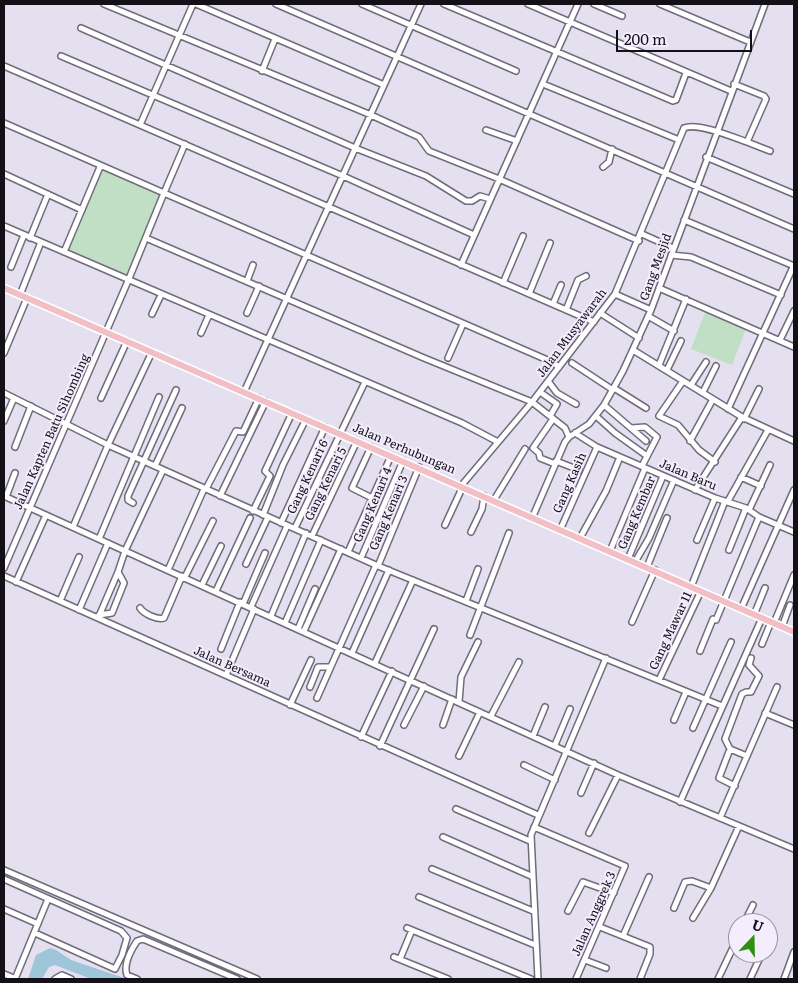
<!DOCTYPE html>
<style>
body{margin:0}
#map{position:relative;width:798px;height:983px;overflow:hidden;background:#e5e0f0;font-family:Literata,serif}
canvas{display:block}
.frame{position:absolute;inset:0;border:5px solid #131117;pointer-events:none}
.north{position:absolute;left:728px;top:913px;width:50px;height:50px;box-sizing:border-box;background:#f3edfe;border:1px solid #9995a2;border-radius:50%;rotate:21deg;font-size:14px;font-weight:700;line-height:20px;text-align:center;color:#131117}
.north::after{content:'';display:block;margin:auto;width:18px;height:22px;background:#2e900d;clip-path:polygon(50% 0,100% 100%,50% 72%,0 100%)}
.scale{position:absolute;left:616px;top:30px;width:136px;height:22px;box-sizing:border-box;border:2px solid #131117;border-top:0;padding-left:6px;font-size:15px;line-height:18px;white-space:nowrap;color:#131117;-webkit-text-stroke:4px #f3edfe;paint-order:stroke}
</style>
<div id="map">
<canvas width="798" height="983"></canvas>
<div class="frame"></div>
<div class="north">U</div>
<div class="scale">200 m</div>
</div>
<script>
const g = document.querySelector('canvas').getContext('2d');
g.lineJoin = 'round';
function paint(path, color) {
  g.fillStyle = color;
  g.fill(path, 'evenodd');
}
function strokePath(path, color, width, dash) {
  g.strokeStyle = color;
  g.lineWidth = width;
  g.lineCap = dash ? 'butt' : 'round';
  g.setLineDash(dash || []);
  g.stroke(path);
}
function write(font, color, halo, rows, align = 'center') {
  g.font = font + ' Literata,serif';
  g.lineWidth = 4;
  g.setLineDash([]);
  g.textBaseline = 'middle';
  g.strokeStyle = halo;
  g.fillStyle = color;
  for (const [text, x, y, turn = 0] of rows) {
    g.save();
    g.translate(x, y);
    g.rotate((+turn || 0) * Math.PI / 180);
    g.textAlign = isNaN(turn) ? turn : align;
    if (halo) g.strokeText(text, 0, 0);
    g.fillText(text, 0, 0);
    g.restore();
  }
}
const green = new Path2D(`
 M102,170l59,24 -34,83 -60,-25z
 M706,310l41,16 -15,39 -41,-16z`);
const water = new Path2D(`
 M50,948l6,2 15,10 56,19h-36l-36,-14 -6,2 -7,12h-14l8,-24z`);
const minor = new Path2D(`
 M104,4l267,111 48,22 10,14 70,28 140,62
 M196,4l188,81
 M276,4l518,225
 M362,4l154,67
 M444,4l229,97 3,-1 10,-27
 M528,4l203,87
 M594,4l28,12
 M660,4l90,38
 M81,28l274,120 71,28 40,25h6l8,-5 10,3
 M61,56l282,120 131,59
 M4,66l590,256
 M262,71l13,-32
 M543,84l136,56
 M4,123l160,70 -36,88 -124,287
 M140,125l53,-121
 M486,130l31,11
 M747,142l23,9
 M185,144l-21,49 388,169 7,5
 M706,157l88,37
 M603,167l6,-5 3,-13
 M4,174l78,36
 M684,220l110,46
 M4,226l458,197 36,19
 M642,234l31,14
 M30,238l18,-44
 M146,238l278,120 108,44 33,26 4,9
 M64,252l36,-85
 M671,255l20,2 90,38
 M461,265l117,-261
 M11,267l13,-32
 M247,281l6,-16
 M503,283l20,-47
 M659,288l135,59
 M529,294l21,-51
 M615,294l36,16
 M20,295l21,-53
 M553,304l8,-19
 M566,310l12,-30 8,-4
 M247,313l12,-27
 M600,313l39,25
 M152,314l9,-19
 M648,316l26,15
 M201,333l8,-18
 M780,340l14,-29
 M633,350l109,67 52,24
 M4,353l23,-55
 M448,358l15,-34
 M572,363l41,27
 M659,365l27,-66
 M667,370l14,-29
 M548,381l9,12 19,11
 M683,381l-24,35 19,9 21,25 16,12
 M691,385l15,-23
 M614,388l32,20
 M244,392l177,-388
 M540,392l17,12 -7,12
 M703,392l13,-26
 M4,393l104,52 270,121 344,140
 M101,398l26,-57
 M604,405l42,36
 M728,409l66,-144
 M596,416l19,17 32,23
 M553,419l-20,29 6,5 1,5 15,6
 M744,419l15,-30
 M4,421l10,-23
 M631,428l14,-1 12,10 -15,29
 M575,433l22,14 118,51 31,10 13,9 35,15
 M690,441l23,-42
 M15,447l16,-41
 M371,447l-19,41 20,10
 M556,461l23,9
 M155,466l27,-58
 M741,477l20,9
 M461,486l71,-84 83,-108 69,-166c13,-6 49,9 63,14l19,-43 -2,-3 -30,-12
 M206,489l30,-58 7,1 16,-34
 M695,490l47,-73
 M4,496l614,279 176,74
 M220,496l46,-95
 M6,497l9,-24
 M494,500l31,-51
 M728,501l40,-71
 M133,503l-5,-3v-4l48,-106
 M749,510l21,-45
 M253,511l17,-35 -5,-5 27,-58
 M263,515l20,-50 23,-46
 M533,516l32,-74 4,-5 20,-13 15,-19 19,-34 28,-61 114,-306
 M281,523l44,-96
 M445,525l18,-39
 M73,527l35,-82 44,-93
 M295,528l70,-146
 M561,528l36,-81
 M471,532l11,-23 2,-13
 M312,536l45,-95
 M580,538l26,-47 14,-34
 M99,539l60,-142
 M697,540l18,-42
 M729,550l17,-42
 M610,551l35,-83
 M348,552l43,-96
 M361,558l42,-97
 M628,559l35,-83
 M635,562l14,-24 25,-58
 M246,564l22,-47
 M378,566l41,-99
 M647,567l20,-49
 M168,570l36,-81
 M4,576l534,239
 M185,577l28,-56
 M16,582l30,-67
 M202,585l19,-39
 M691,587l34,-86
 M216,591l34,-73
 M60,601l19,-44
 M466,601l12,-32
 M243,604l22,-51
 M251,607l36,-81
 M140,608c4,6 17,12 24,10l18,-42
 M741,609l53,-119
 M79,610l29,-67
 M99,615l13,-2 12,-30 -6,-11 7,-21 38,-81
 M754,615l11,-27
 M99,616l19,-44
 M271,616l35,-83
 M632,622l23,-52
 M285,623l36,-83
 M774,623l20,-48
 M782,627l8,-22
 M298,629l17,-40
 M304,631l37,-82
 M470,635l39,-102
 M762,644l9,-22
 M221,649l19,-47
 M700,651l13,-32 3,1 43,-103
 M352,653l37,-83
 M751,658l-2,7 10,11 -8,16h-5l-4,2 -17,45 5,10 17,7 30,-69
 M375,663l38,-83
 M226,675l28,-66
 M659,680l42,-89
 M310,687l8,-20h12
 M317,698l59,-133
 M459,702l2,-25 17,-35
 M290,705l21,-45
 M765,713l29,12
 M491,716l28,-54
 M674,720l12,-28
 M404,725l20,-39
 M443,725l9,-26
 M693,728l38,-86
 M533,736l12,-29
 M361,737l31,-66
 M555,745l15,-36
 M380,746l54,-117
 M730,749l-11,29 16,8
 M459,756l21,-44
 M524,765l31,15
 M581,793l13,-30
 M680,802l82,-184
 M456,809l74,32
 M720,818l27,-62
 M534,827l91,39 -49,113
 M589,833l29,-58
 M443,837l88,39
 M432,869l101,42
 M4,870l253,109
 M4,879l117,52 6,7 -5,17 -7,14 -80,-36
 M419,897l116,48
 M674,908l11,-26 7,-1 19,7
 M4,909l34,15
 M568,911l15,-29 31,11
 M693,918l18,-30 28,-62
 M744,923l9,-18
 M600,927l50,20v7l-10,25
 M407,928l124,51
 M623,936l26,-59
 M394,957l54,22
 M400,959l12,-29
 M585,960l21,8
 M4,974l12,5
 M15,979l33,-80
 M55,979l7,-4 9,4
 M137,979l-10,-4c-4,-11 4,-25 10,-34l6,-2 94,40
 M538,979l-7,-144 75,-177
 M718,979l20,-42
 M750,979l12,-26
 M784,979l10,-27`);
const major = new Path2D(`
 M4,288l790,344`);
const streetNames = [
 ["Gang Mesjid",656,267,-70],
 ["Jalan Musyawarah",572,333,-53],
 ["Jalan Kapten Batu Sihombing",52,432,-66],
 ["Jalan Perhubungan",404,449,23],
 ["Jalan Baru",688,475,23],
 ["Gang Kenari 6",308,477,-65],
 ["Gang Kasih",570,483,-66],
 ["Gang Kenari 5",326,484,-64],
 ["Gang Kenari 4",373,505,-67],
 ["Gang Kenari 3",389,513,-67],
 ["Gang Kembar",637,513,-67],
 ["Gang Mawar 11",671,631,-65],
 ["Jalan Bersama",232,667,24],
 ["Jalan Anggrek 3",594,914,-66]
];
paint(green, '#c1dfc5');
paint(water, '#9fc5d9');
strokePath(minor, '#716c7b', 8);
strokePath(major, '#fff', 9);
strokePath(minor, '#fff', 5);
strokePath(major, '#f2bfc6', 6);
write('12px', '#131117', '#f3edfe', streetNames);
</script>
